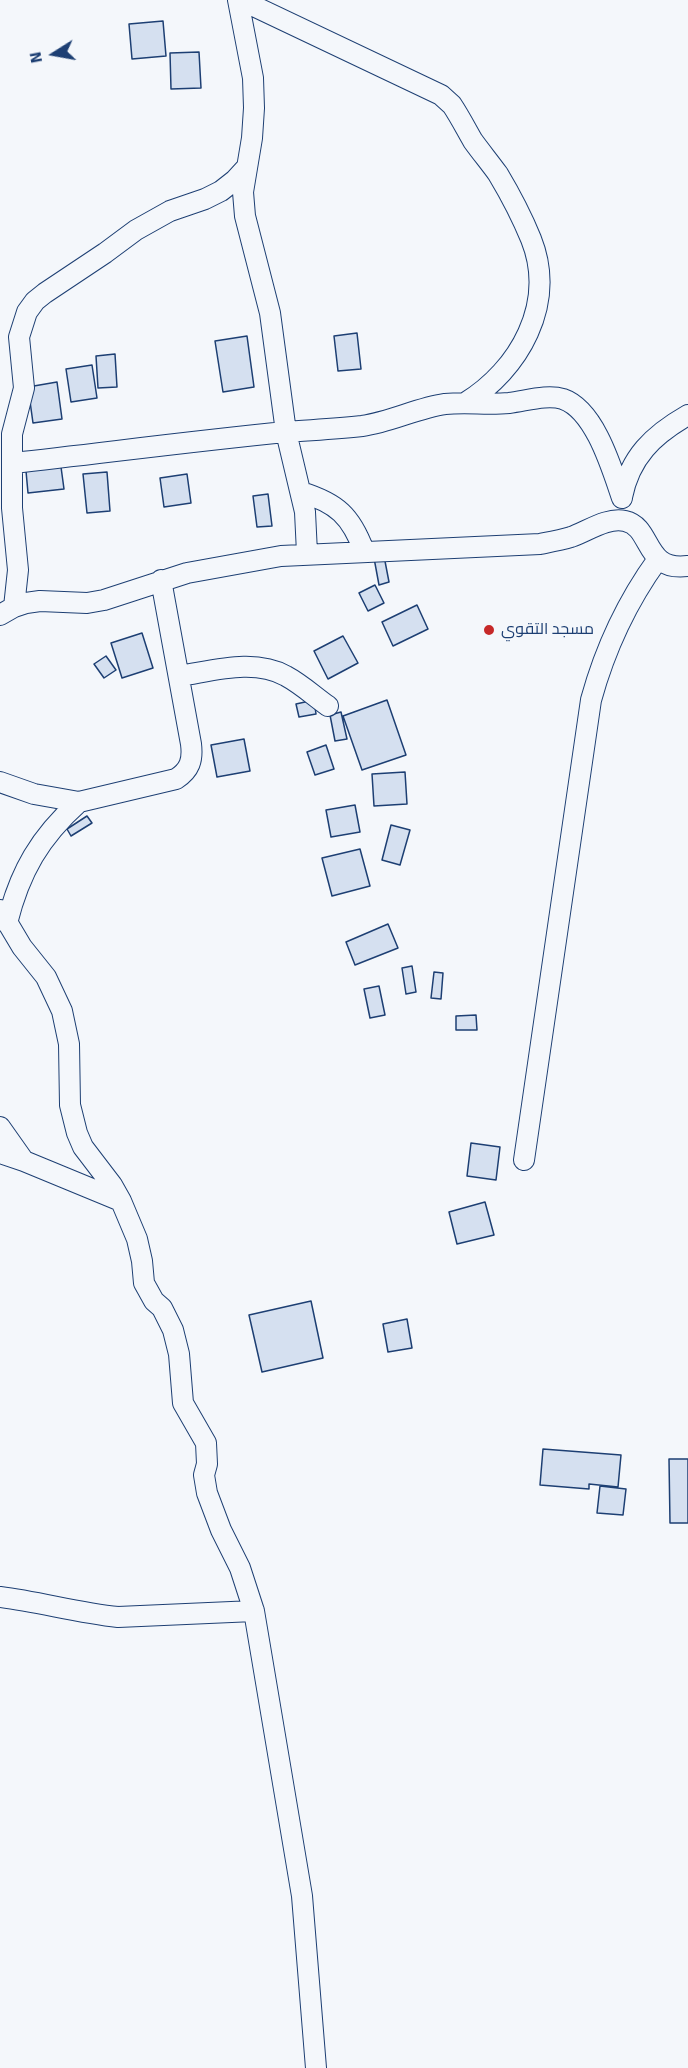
<!DOCTYPE html>
<meta charset="utf-8">
<style>
body{margin:0}
#map{position:relative;width:688px;height:2068px;overflow:hidden;background:#f4f7fb;font-family:Signika,sans-serif}
canvas{display:block}
.north{position:absolute;left:24px;top:24px;width:60px;height:60px;-webkit-text-stroke:4px #f4f7fb;paint-order:stroke;rotate:259deg;font-size:16px;font-weight:700;line-height:24px;text-align:center;color:#1d3f73}
.north::after{content:'';display:block;margin:auto;width:21px;height:27px;background:#1d3f73;clip-path:polygon(50% 0,100% 100%,50% 72%,0 100%)}
</style>
<div id="map">
<canvas width="688" height="2068"></canvas>
<div class="north">N</div>
</div>
<script>
const g = document.querySelector('canvas').getContext('2d');
g.lineJoin = 'round';
function paint(path, color) {
  g.fillStyle = color;
  g.fill(path, 'evenodd');
}
function strokePath(path, color, width, dash) {
  g.strokeStyle = color;
  g.lineWidth = width;
  g.lineCap = dash ? 'butt' : 'round';
  g.setLineDash(dash || []);
  g.stroke(path);
}
function write(font, color, halo, rows, align = 'center') {
  g.font = font + ' Signika,Cairo,sans-serif';
  g.lineWidth = 4.5;
  g.setLineDash([]);
  g.textBaseline = 'middle';
  g.strokeStyle = halo;
  g.fillStyle = color;
  for (const [text, x, y, turn = 0] of rows) {
    g.save();
    g.translate(x, y);
    g.rotate((+turn || 0) * Math.PI / 180);
    g.textAlign = isNaN(turn) ? turn : align;
    if (halo) g.strokeText(text, 0, 0);
    g.fillText(text, 0, 0);
    g.restore();
  }
}
const building = new Path2D(`
 M163,21l3,35 -34,3 -3,-35z
 M199,52l2,36 -30,1 -1,-36z
 M357,333l4,36 -23,2 -4,-35z
 M247,336l7,51 -31,5 -8,-51z
 M115,354l2,33 -19,1 -2,-32z
 M92,365l5,33 -26,4 -5,-33z
 M57,382l5,37 -29,4 -5,-36z
 M61,467l3,22 -36,4 -2,-22z
 M107,472l3,39 -23,2 -4,-39z
 M187,474l4,29 -27,4 -4,-29z
 M268,494l4,32 -15,1 -4,-31z
 M384,556l5,26 -10,3 -5,-27z
 M375,585l9,18 -16,8 -9,-18z
 M417,605l11,24 -35,17 -11,-24z
 M142,633l11,35 -31,10 -11,-35z
 M343,636l15,27 -30,16 -14,-28z
 M106,656l10,14 -12,8 -10,-14z
 M314,700l2,14 -17,3 -3,-13z
 M387,700l19,55 -44,15 -19,-54z
 M341,712l6,27 -12,2 -5,-26z
 M244,739l6,32 -33,6 -6,-32z
 M326,745l8,24 -19,6 -8,-23z
 M405,772l2,32 -33,2 -2,-32z
 M355,805l5,27 -29,5 -5,-27z
 M87,816l5,7 -21,13 -4,-7z
 M391,825l19,5 -10,35 -18,-5z
 M360,849l10,37 -38,10 -10,-38z
 M388,924l10,24 -43,17 -9,-23z
 M412,966l4,26 -10,2 -4,-26z
 M434,972l9,1 -2,26 -10,-1z
 M379,986l6,29 -15,3 -6,-29z
 M476,1015l1,15h-21v-14z
 M471,1143l29,4 -4,33 -29,-4z
 M485,1202l9,33 -37,9 -8,-32z
 M311,1301l12,57 -61,14 -13,-57z
 M407,1319l5,29 -24,4 -5,-28z
 M543,1449l78,6 -3,32 -29,-3v5l-49,-4z
 M669,1459h19v64h-18z
 M600,1486l26,3 -3,26 -26,-2z`);
const minor = new Path2D(`
 M238,0l15,78 1,30 -2,30 -9,54 2,24 25,97 16,119 19,80 2,41
 M241,0l200,95 11,10c8,12 14,24 21,36 8,11 17,22 25,33 12,20 24,43 33,65 26,65 -12,131 -66,164
 M13,463c90,-10 181,-22 272,-31 25,-2 51,-3 77,-6 29,-4 55,-18 83,-22 22,-2 43,1 64,-1 17,-2 38,-9 54,-4 32,11 49,70 59,99
 M301,492c36,11 50,24 63,59
 M622,497c8,-40 31,-62 66,-82
 M14,607l4,-37 -6,-62v-74l12,-46 -5,-51 8,-25 8,-11 10,-8 60,-40 31,-23 34,-19 35,-12 16,-8 14,-11 11,-12
 M0,615l14,-8 12,-4 14,-2 47,2 17,-3 83,-27 94,-17 259,-12c10,-2 21,-4 31,-7 17,-6 36,-20 54,-16 28,6 18,51 63,45
 M179,676c34,-5 75,-18 107,0 15,8 28,20 42,30
 M0,782l34,12 45,8 97,-23c14,-9 17,-19 15,-35l-30,-164
 M0,910l22,37 24,30 16,34 7,33 1,61 7,28 6,14 29,38 9,16 16,38 5,22 2,22 10,18 8,7 11,22 6,24 4,49 23,40 1,21 -3,11 3,18 14,37 19,38 14,43 48,285 14,172
 M7,923c13,-52 33,-86 72,-121
 M0,1127l24,34
 M0,1153l24,8 97,40
 M524,1160l67,-460c14,-51 35,-97 67,-141
 M0,1597c40,5 78,16 118,20l136,-6`);
const markers = [
 [489,630,6,"#c62828"]
];
const poiNames = [
 ["مسجد التقوي",501,630]
];
paint(building, '#d5e0f0');
strokePath(building, '#1d3f73', 1.5);
strokePath(minor, '#1d3f73', 22);
strokePath(minor, '#f4f7fb', 20);
for (const [x, y, r, color] of markers) {
  const dot = new Path2D();
  dot.arc(x, y, r, 0, 2 * Math.PI);
  g.fillStyle = color;
  g.fill(dot);
  strokePath(dot, '#f4f7fb', 2);
}
write('16px', '#1d3f73', '#f4f7fb', poiNames, 'left');
</script>
